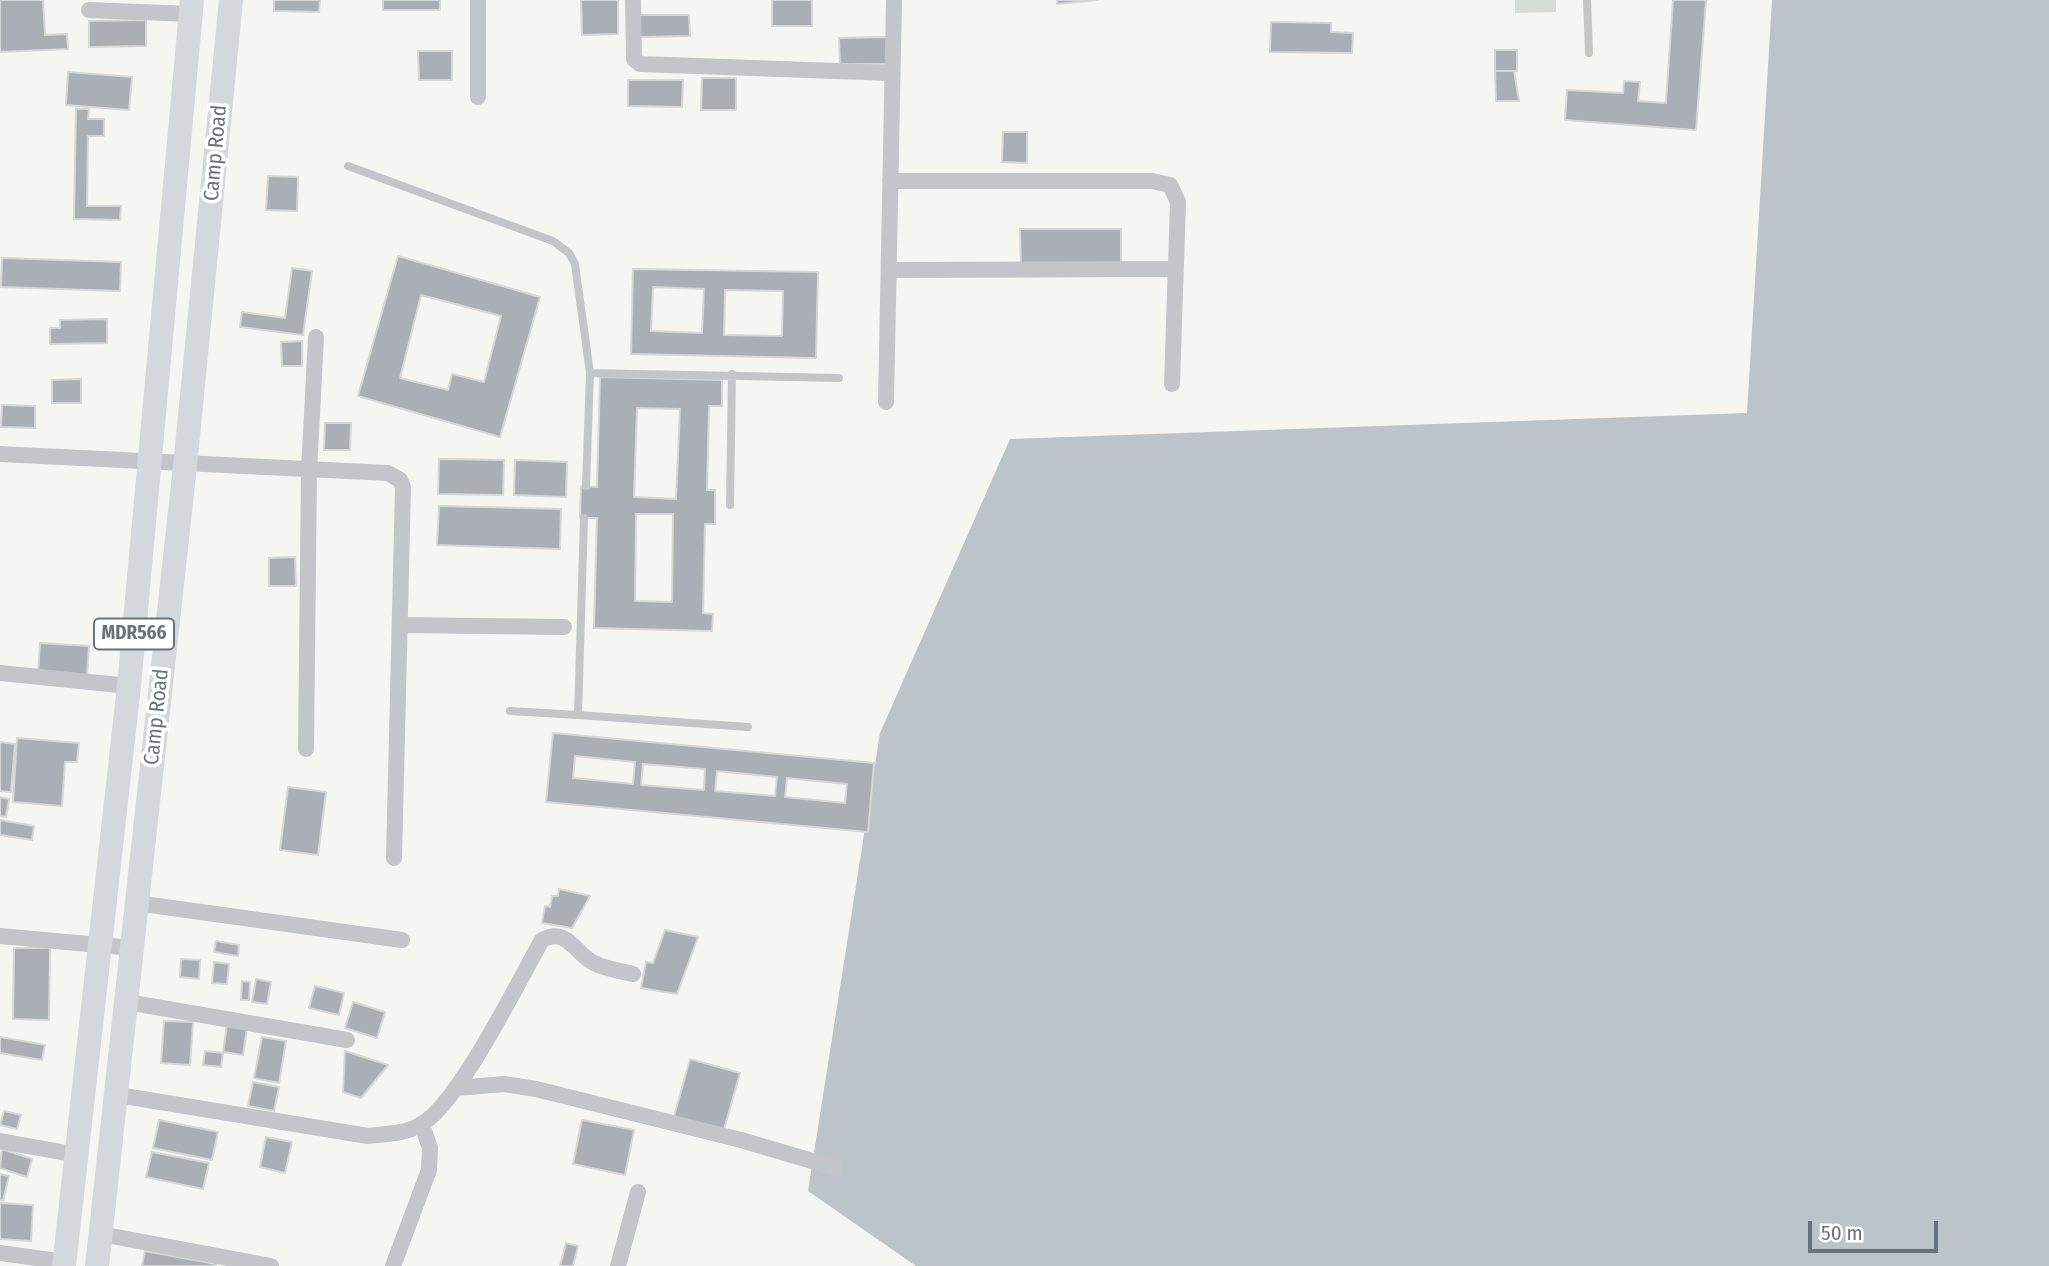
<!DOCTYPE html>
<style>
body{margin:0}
#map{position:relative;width:2049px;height:1266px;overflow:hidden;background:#f5f5f2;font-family:"Fira Sans Condensed",sans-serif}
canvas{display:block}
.scale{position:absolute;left:1808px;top:1221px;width:130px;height:32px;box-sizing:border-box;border:4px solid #667280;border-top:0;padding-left:9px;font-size:21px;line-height:24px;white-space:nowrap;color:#667280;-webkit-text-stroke:5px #fff;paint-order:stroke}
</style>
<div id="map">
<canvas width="2049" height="1266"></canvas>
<div class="scale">50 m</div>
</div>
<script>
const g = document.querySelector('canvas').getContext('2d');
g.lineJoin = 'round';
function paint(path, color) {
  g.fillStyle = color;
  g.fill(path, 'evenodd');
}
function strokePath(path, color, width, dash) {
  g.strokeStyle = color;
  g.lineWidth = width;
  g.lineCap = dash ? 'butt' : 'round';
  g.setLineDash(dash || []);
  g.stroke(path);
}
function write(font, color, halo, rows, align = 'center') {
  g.font = font + ' "Fira Sans Condensed",sans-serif';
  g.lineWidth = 7;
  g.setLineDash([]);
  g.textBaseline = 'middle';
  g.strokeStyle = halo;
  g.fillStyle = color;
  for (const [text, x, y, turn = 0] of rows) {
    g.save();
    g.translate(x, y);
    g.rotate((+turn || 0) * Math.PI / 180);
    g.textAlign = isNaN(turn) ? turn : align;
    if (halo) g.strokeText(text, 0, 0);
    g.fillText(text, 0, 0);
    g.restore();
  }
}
const green = new Path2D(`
 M1515,0h41v12l-41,1z`);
const water = new Path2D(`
 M1772,0h277v1266h-1133l-108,-75 72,-458 130,-294 737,-26z`);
const building = new Path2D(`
 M0,0h43l2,35 22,-1 1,15 -68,3z
 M274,0h46l-1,12 -45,-1z
 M383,0h57v10h-57z
 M581,0h37v34l-36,1z
 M772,0h40v26h-40z
 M1057,0h41l-41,4z
 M1673,0h33l-10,130 -131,-10 2,-30 56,3 1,-12 16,1 -2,19 28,2z
 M640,15h49l1,21 -50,1z
 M146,20v26l-57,1v-26z
 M1271,22l60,1v9l22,1 -1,20 -82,-1z
 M887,37v27h-47l-1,-26z
 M1495,50h22v21h-22z
 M418,51h34v29h-33z
 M1495,71h19l5,30h-23z
 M68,72l64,5 -3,33 -63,-5z
 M702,78h34v32h-35z
 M628,80h55l-1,27 -54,-1z
 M76,109h13l-1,10h16v17h-16l-1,70h34l-1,14 -46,-1z
 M1003,132h24v31l-25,-1z
 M268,176l30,1 -1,34 -31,-1z
 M1020,229h101v37h-100z
 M398,256l142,41 -40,140 -142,-41zM421,295l80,21 -17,66 -32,-8 -4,16 -48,-12z
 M2,258l119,4 -1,29 -119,-4z
 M292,268l20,3 -9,64 -63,-8 2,-15 43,6z
 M633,269l185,3 -2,86 -185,-4zM653,287l51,2 -2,44 -51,-2zM725,290l58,1 -1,45 -58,-1z
 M107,319v24l-57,1v-16h10v-8z
 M302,341v25h-20l-1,-24z
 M600,377l122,3v26h-13l-2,84h8v34h-10l-2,89 10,1 -1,17 -118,-3 3,-110h-17l1,-32 16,1zM637,408l43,1 -4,90 -42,-2zM636,514h37l-1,88 -37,-1z
 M81,379v24h-29v-23z
 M2,405l33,1v22l-34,-1z
 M325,423h26l-1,27h-26z
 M439,459l65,1 -1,35 -65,-1z
 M515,460l52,2 -1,35 -52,-2z
 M439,506l122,3 -1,40 -123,-4z
 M295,557l1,29h-27v-28z
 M40,643l49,3 -2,30 -49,-3z
 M553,733l321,30 -6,69 -322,-30zM575,756l60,6 -2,22 -60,-6zM643,764l62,5 -1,21 -63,-5zM717,771l60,6 -2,19 -60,-5zM787,778l60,6 -2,19 -60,-6z
 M17,738l62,5 -2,19h-12l-3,44 -49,-4z
 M0,742l15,2 -4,48 -11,-1z
 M288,787l38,5 -8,63 -38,-5z
 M0,797l9,2 -3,18 -6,-1z
 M0,820l34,6 -2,14 -32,-5z
 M559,889l31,7 -18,32 -30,-5 3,-17 5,1 2,-11h6z
 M665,930l33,7 -21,57 -36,-6 5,-26 7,1z
 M216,941l23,4 -1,11 -24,-4z
 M14,948h36l-1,72 -36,-1z
 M181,959l19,1 -1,19 -19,-2z
 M214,962l15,2 -2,20 -15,-1z
 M256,979l15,3 -4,22 -15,-2z
 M242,981l8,1 -1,18h-8z
 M315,986l29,7 -5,22 -30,-7z
 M353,1002l32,10 -8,26 -32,-10z
 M164,1021l29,1 -3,43 -29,-2z
 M227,1025l20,3 -4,27 -20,-3z
 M0,1037l45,8 -3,15 -42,-7z
 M262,1037l24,4 -7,42 -25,-5z
 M205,1051l18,2 -2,14 -18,-2z
 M345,1051l43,14 -27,33 -18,-6z
 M690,1059l50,14 -17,60 -50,-13z
 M253,1082l26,5 -5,24 -26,-5z
 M4,1111l17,4 -4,14 -17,-4z
 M159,1120l59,12 -6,28 -59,-12z
 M582,1120l52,10 -9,45 -52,-11z
 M266,1137l26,5 -7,31 -25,-6z
 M2,1149l30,10 -5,18 -27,-9z
 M152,1152l57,11 -6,26 -57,-12z
 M0,1174l9,2 -6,25 -3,-1z
 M0,1203l33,2 -2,36 -31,-2z
 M566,1243l12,3 -5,20h-13z
 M145,1251l71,13v2h-74z`);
const service = new Path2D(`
 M1587,0l2,53
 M348,166l205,75 16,12 6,11 15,109 -4,113
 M590,373l249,5
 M730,505l2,-131
 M584,518l-6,197 170,12
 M510,711l68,4`);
const minor = new Path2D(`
 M633,0l1,59 6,5 252,9
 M89,10l101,4
 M478,97v-97
 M890,181h262l18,4 8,17 -6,182
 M889,270l286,-1
 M886,402l8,-402
 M0,454l388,19 12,7 3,7 -9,371
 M400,625l164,2
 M0,673l129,13
 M306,749l3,-278 7,-134
 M136,903l266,37
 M0,936l132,12
 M127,1002l220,38
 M457,1088l47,-4 32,5 205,51 95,28
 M118,1095l250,41c17,-2 37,-2 52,-11 38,-20 98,-143 122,-185 25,-14 34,15 52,23 12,6 26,8 39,11
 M0,1141l78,14
 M101,1234l170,32
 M0,1253l65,9
 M393,1266l36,-96 1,-22 -8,-23
 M618,1266l20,-74`);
const primary = new Path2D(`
 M64,1266l65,-580 63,-686
 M97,1266l88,-800 46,-466`);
const shields = [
 [134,634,80]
];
const shieldNames = [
 ["MDR566",134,634]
];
const streetNames = [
 ["Camp Road",216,153,-85],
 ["Camp Road",157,717,-84]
];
paint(green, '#d5dcd3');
paint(water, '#bcc4c9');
paint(building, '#a9afb5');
strokePath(building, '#d6d6d4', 2);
strokePath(service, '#c3c5c9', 8);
strokePath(minor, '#c3c5c9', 16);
strokePath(primary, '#d4d8dc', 24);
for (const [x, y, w] of shields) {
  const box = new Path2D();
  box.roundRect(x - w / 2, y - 15.5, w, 31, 5);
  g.fillStyle = '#fff';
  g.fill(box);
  strokePath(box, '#667280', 2);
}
write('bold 19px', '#667280', null, shieldNames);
write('21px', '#667280', '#fff', streetNames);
</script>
